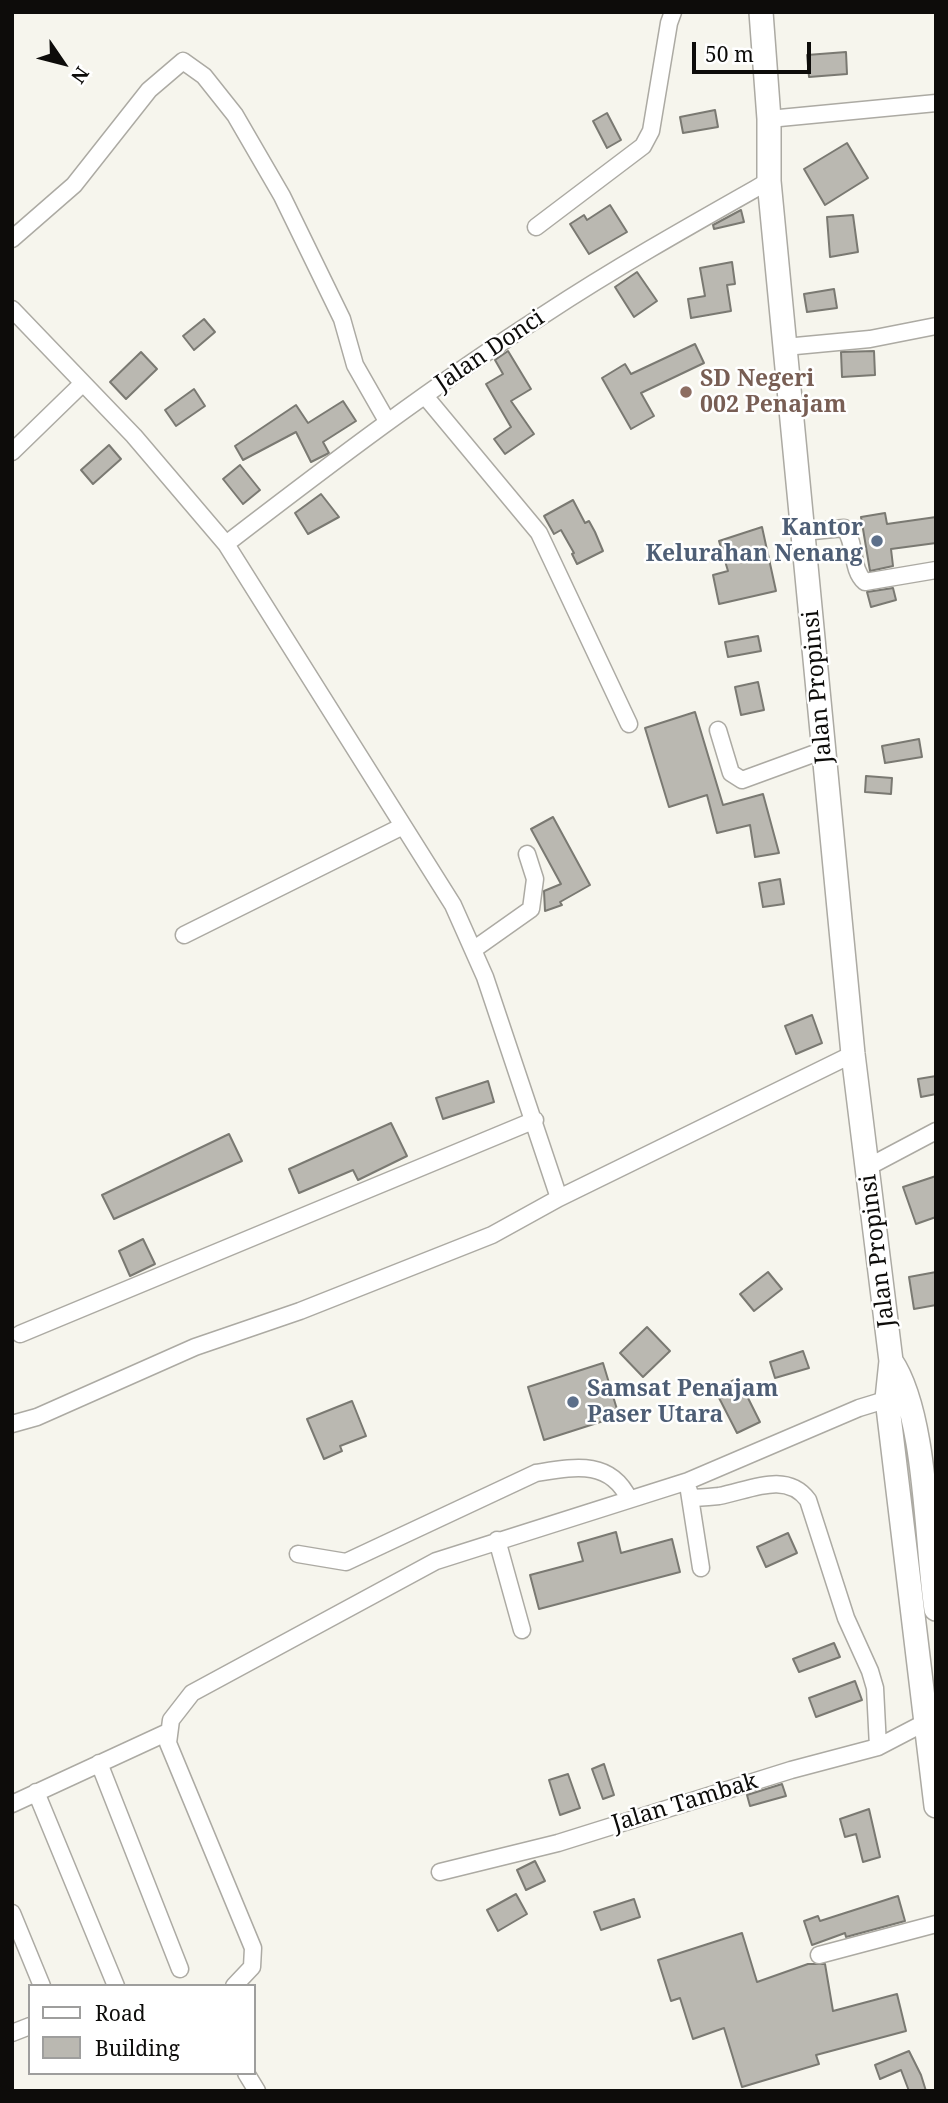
<!DOCTYPE html>
<style>
body{margin:0}
#map{position:relative;width:948px;height:2103px;overflow:hidden;background:#f6f5ed;font-family:"Noto Serif",serif}
canvas{display:block}
.frame{position:absolute;inset:0;border:14px solid #0d0c0a;pointer-events:none}
.legend{position:absolute;left:28px;top:1984px;width:228px;height:91px;box-sizing:border-box;background:#fff;border:2px solid #9e9e9d;margin:0;padding:9px 12px;list-style:none;font-size:21px;color:#0d0c0a}
.legend li{display:flex;align-items:center;gap:14px;height:35px}
.legend b{width:35px;border:2px solid #9e9e9d}
.north{position:absolute;left:28px;top:28px;width:70px;height:70px;-webkit-text-stroke:5px #fff;paint-order:stroke;rotate:125deg;font-size:19px;font-weight:700;line-height:28px;text-align:center;color:#0d0c0a}
.north::after{content:'';display:block;margin:auto;width:24px;height:32px;background:#0d0c0a;clip-path:polygon(50% 0,100% 100%,50% 72%,0 100%)}
.scale{position:absolute;left:692px;top:42px;width:119px;height:32px;box-sizing:border-box;border:4px solid #0d0c0a;border-top:0;padding-left:9px;font-size:21px;line-height:24px;white-space:nowrap;color:#0d0c0a;-webkit-text-stroke:5px #fff;paint-order:stroke}
</style>
<div id="map">
<canvas width="948" height="2103"></canvas>
<div class="frame"></div>
<ul class="legend">
<li><b style="height:9px;background:#fff"></b>Road</li>
<li><b style="height:19px;background:#bab8b1"></b>Building</li>
</ul>
<div class="north">N</div>
<div class="scale">50 m</div>
</div>
<script>
const g = document.querySelector('canvas').getContext('2d');
g.lineJoin = 'round';
function paint(path, color) {
  g.fillStyle = color;
  g.fill(path, 'evenodd');
}
function strokePath(path, color, width, dash) {
  g.strokeStyle = color;
  g.lineWidth = width;
  g.lineCap = dash ? 'butt' : 'round';
  g.setLineDash(dash || []);
  g.stroke(path);
}
function write(font, color, halo, rows, align = 'center') {
  g.font = font + ' "Noto Serif",serif';
  g.lineWidth = 5;
  g.setLineDash([]);
  g.textBaseline = 'middle';
  g.strokeStyle = halo;
  g.fillStyle = color;
  for (const [text, x, y, turn = 0] of rows) {
    g.save();
    g.translate(x, y);
    g.rotate((+turn || 0) * Math.PI / 180);
    g.textAlign = isNaN(turn) ? turn : align;
    if (halo) g.strokeText(text, 0, 0);
    g.fillText(text, 0, 0);
    g.restore();
  }
}
const building = new Path2D(`
 M846,52l1,22 -38,3 -2,-22z
 M715,110l3,17 -35,6 -3,-16z
 M607,113l14,27 -14,8 -14,-27z
 M847,143l21,35 -43,27 -21,-36z
 M610,205l17,27 -38,22 -19,-30 14,-9 3,5z
 M741,210l3,12 -30,7 -1,-4z
 M853,215l5,37 -28,5 -3,-40z
 M732,262l3,22 -8,1 4,26 -40,7 -3,-19 17,-3 -5,-28z
 M637,272l20,29 -23,16 -19,-30z
 M834,289l3,19 -30,4 -3,-18z
 M204,319l11,13 -21,18 -11,-14z
 M695,344l9,19 -63,30 13,23 -23,13 -29,-51 23,-14 6,10z
 M508,351l23,38 -20,12 23,33 -29,20 -11,-15 17,-12 -25,-43 17,-10 -8,-14z
 M874,351l1,24 -33,2 -1,-25z
 M141,352l16,17 -31,30 -16,-17z
 M194,389l11,17 -29,20 -11,-16z
 M343,401l13,20 -33,21 6,11 -18,9 -15,-30 -53,28 -8,-14 61,-41 12,18z
 M109,445l12,14 -28,25 -12,-14z
 M240,465l20,25 -17,14 -20,-25z
 M321,494l18,23 -31,17 -13,-21z
 M573,500l12,23 4,-2 6,11 8,19 -26,13 -5,-10 2,-1 -13,-23 -7,4 -10,-18z
 M885,513l2,11 49,-7v26l-45,6 2,17 -23,5 -9,-54z
 M762,527l14,64 -57,13 -6,-29 15,-4 -9,-30z
 M893,588l3,12 -25,7 -4,-15z
 M758,636l3,15 -33,6 -3,-15z
 M758,682l6,28 -23,5 -6,-28z
 M695,712l28,93 40,-11 16,59 -24,4 -5,-32 -33,8 -10,-38 -38,12 -24,-79z
 M919,739l3,18 -37,6 -3,-17z
 M866,776l26,2 -1,16 -26,-2z
 M553,817l37,68 -30,17 2,3 -17,6 -1,-20 17,-7 -30,-55z
 M780,879l4,25 -21,3 -4,-24z
 M812,1015l10,28 -26,11 -11,-28z
 M936,1076v18l-15,3 -3,-18z
 M488,1081l6,21 -51,17 -7,-21z
 M391,1123l16,33 -49,24 -5,-10 -54,23 -10,-24z
 M229,1134l13,27 -128,58 -12,-24z
 M936,1176v41l-20,7 -13,-37z
 M143,1239l12,25 -25,12 -11,-25z
 M768,1272l14,17 -28,22 -14,-17z
 M936,1272v33l-22,4 -5,-32z
 M647,1327l23,24 -27,26 -23,-24z
 M803,1351l6,17 -34,10 -5,-16z
 M603,1363l16,53 -75,24 -16,-53z
 M738,1378l22,44 -23,11 -22,-43z
 M352,1401l14,35 -26,10 2,5 -18,8 -17,-40z
 M616,1532l5,21 51,-14 8,33 -141,37 -9,-34 53,-14 -5,-18z
 M788,1533l9,20 -31,14 -9,-20z
 M834,1643l6,14 -41,15 -6,-13z
 M855,1681l7,19 -46,17 -7,-19z
 M604,1764l10,31 -11,4 -11,-30z
 M568,1774l12,34 -20,7 -11,-35z
 M782,1784l4,12 -36,10 -3,-11z
 M869,1809l11,48 -17,5 -7,-28 -11,3 -5,-18z
 M535,1861l10,20 -19,9 -9,-20z
 M516,1894l11,20 -29,17 -11,-21z
 M898,1896l7,25 -59,16 -1,-4 -33,12 -8,-24 14,-5 2,5z
 M634,1899l6,18 -39,13 -7,-18z
 M742,1933l15,49 51,-18h17l8,47 64,-17 9,37 -90,24 3,9 -77,23 -18,-59 -31,11 -13,-41 -9,3 -13,-41z
 M909,2051l12,24 5,16h-17l-8,-21 -21,9 -5,-14z`);
const minor = new Path2D(`
 M769,119l167,-16
 M536,227l107,-81 8,-15 18,-108 4,-11
 M12,239l62,-54 75,-95 34,-29 21,15 31,39 47,81 60,123 13,46 32,56
 M12,309l122,127 92,108 227,361 32,72 74,221 294,-144
 M785,347l85,-8 66,-13
 M425,396l114,137 90,191
 M12,452l71,-69
 M803,532l41,-4c13,15 6,41 21,54l71,-12
 M226,544c104,-80 208,-159 319,-230 73,-48 148,-90 224,-133
 M718,730l13,43 11,7 82,-30
 M184,935l219,-109
 M473,950l58,-41 4,-30 -8,-25
 M868,1167l68,-36
 M20,1334l515,-214
 M12,1424l25,-7 158,-70 105,-36 192,-76 67,-37
 M689,1491l12,77
 M690,1498c10,0 19,-1 29,-2 29,-5 67,-26 89,4l38,118 24,53 5,17 3,59
 M497,1540l25,90
 M298,1554l48,8 190,-89c38,-6 74,-14 93,26
 M99,1763l81,206
 M36,1792l80,194
 M12,1804l156,-72
 M440,1872l118,-29 233,-73 87,-23 48,-25
 M12,1913l30,73
 M819,1955l117,-31
 M234,1986l18,-19 1,-19 -85,-205 3,-23 21,-27 244,-132 252,-80 171,-73 36,-11
 M12,2033l18,-7
 M246,2073l11,18`);
const highway = new Path2D(`
 M761,12l8,107v62l84,873 38,307 -4,38 49,407
 M891,1361c36,53 35,182 45,248`);
const markers = [
 [686,392,7,"#8d6e63"],
 [877,541,7,"#5c6f8a"],
 [573,1402,7,"#5c6f8a"]
];
const streetNames = [
 ["Jalan Donci",490,351,-34],
 ["Jalan Propinsi",818,687,-95],
 ["Jalan Propinsi",878,1251,-97],
 ["Jalan Tambak",685,1803,-17]
];
const educationNames = [
 ["SD Negeri",700,379],
 ["002 Penajam",700,405]
];
const serviceNames = [
 ["Kantor",863,528],
 ["Kelurahan Nenang",863,554],
 ["Samsat Penajam",587,1389,"left"],
 ["Paser Utara",587,1415,"left"]
];
paint(building, '#bab8b1');
strokePath(building, '#7a7972', 2);
strokePath(minor, '#acaaa3', 19);
strokePath(highway, '#acaaa3', 26);
strokePath(minor, '#fff', 16);
strokePath(highway, '#fff', 23);
for (const [x, y, r, color] of markers) {
  const dot = new Path2D();
  dot.arc(x, y, r, 0, 2 * Math.PI);
  g.fillStyle = color;
  g.fill(dot);
  strokePath(dot, '#fff', 2.5);
}
write('23px', '#0d0c0a', '#fff', streetNames);
write('bold 23px', '#785e54', '#fff', educationNames, 'left');
write('bold 23px', '#4e5e75', '#fff', serviceNames, 'right');
</script>
